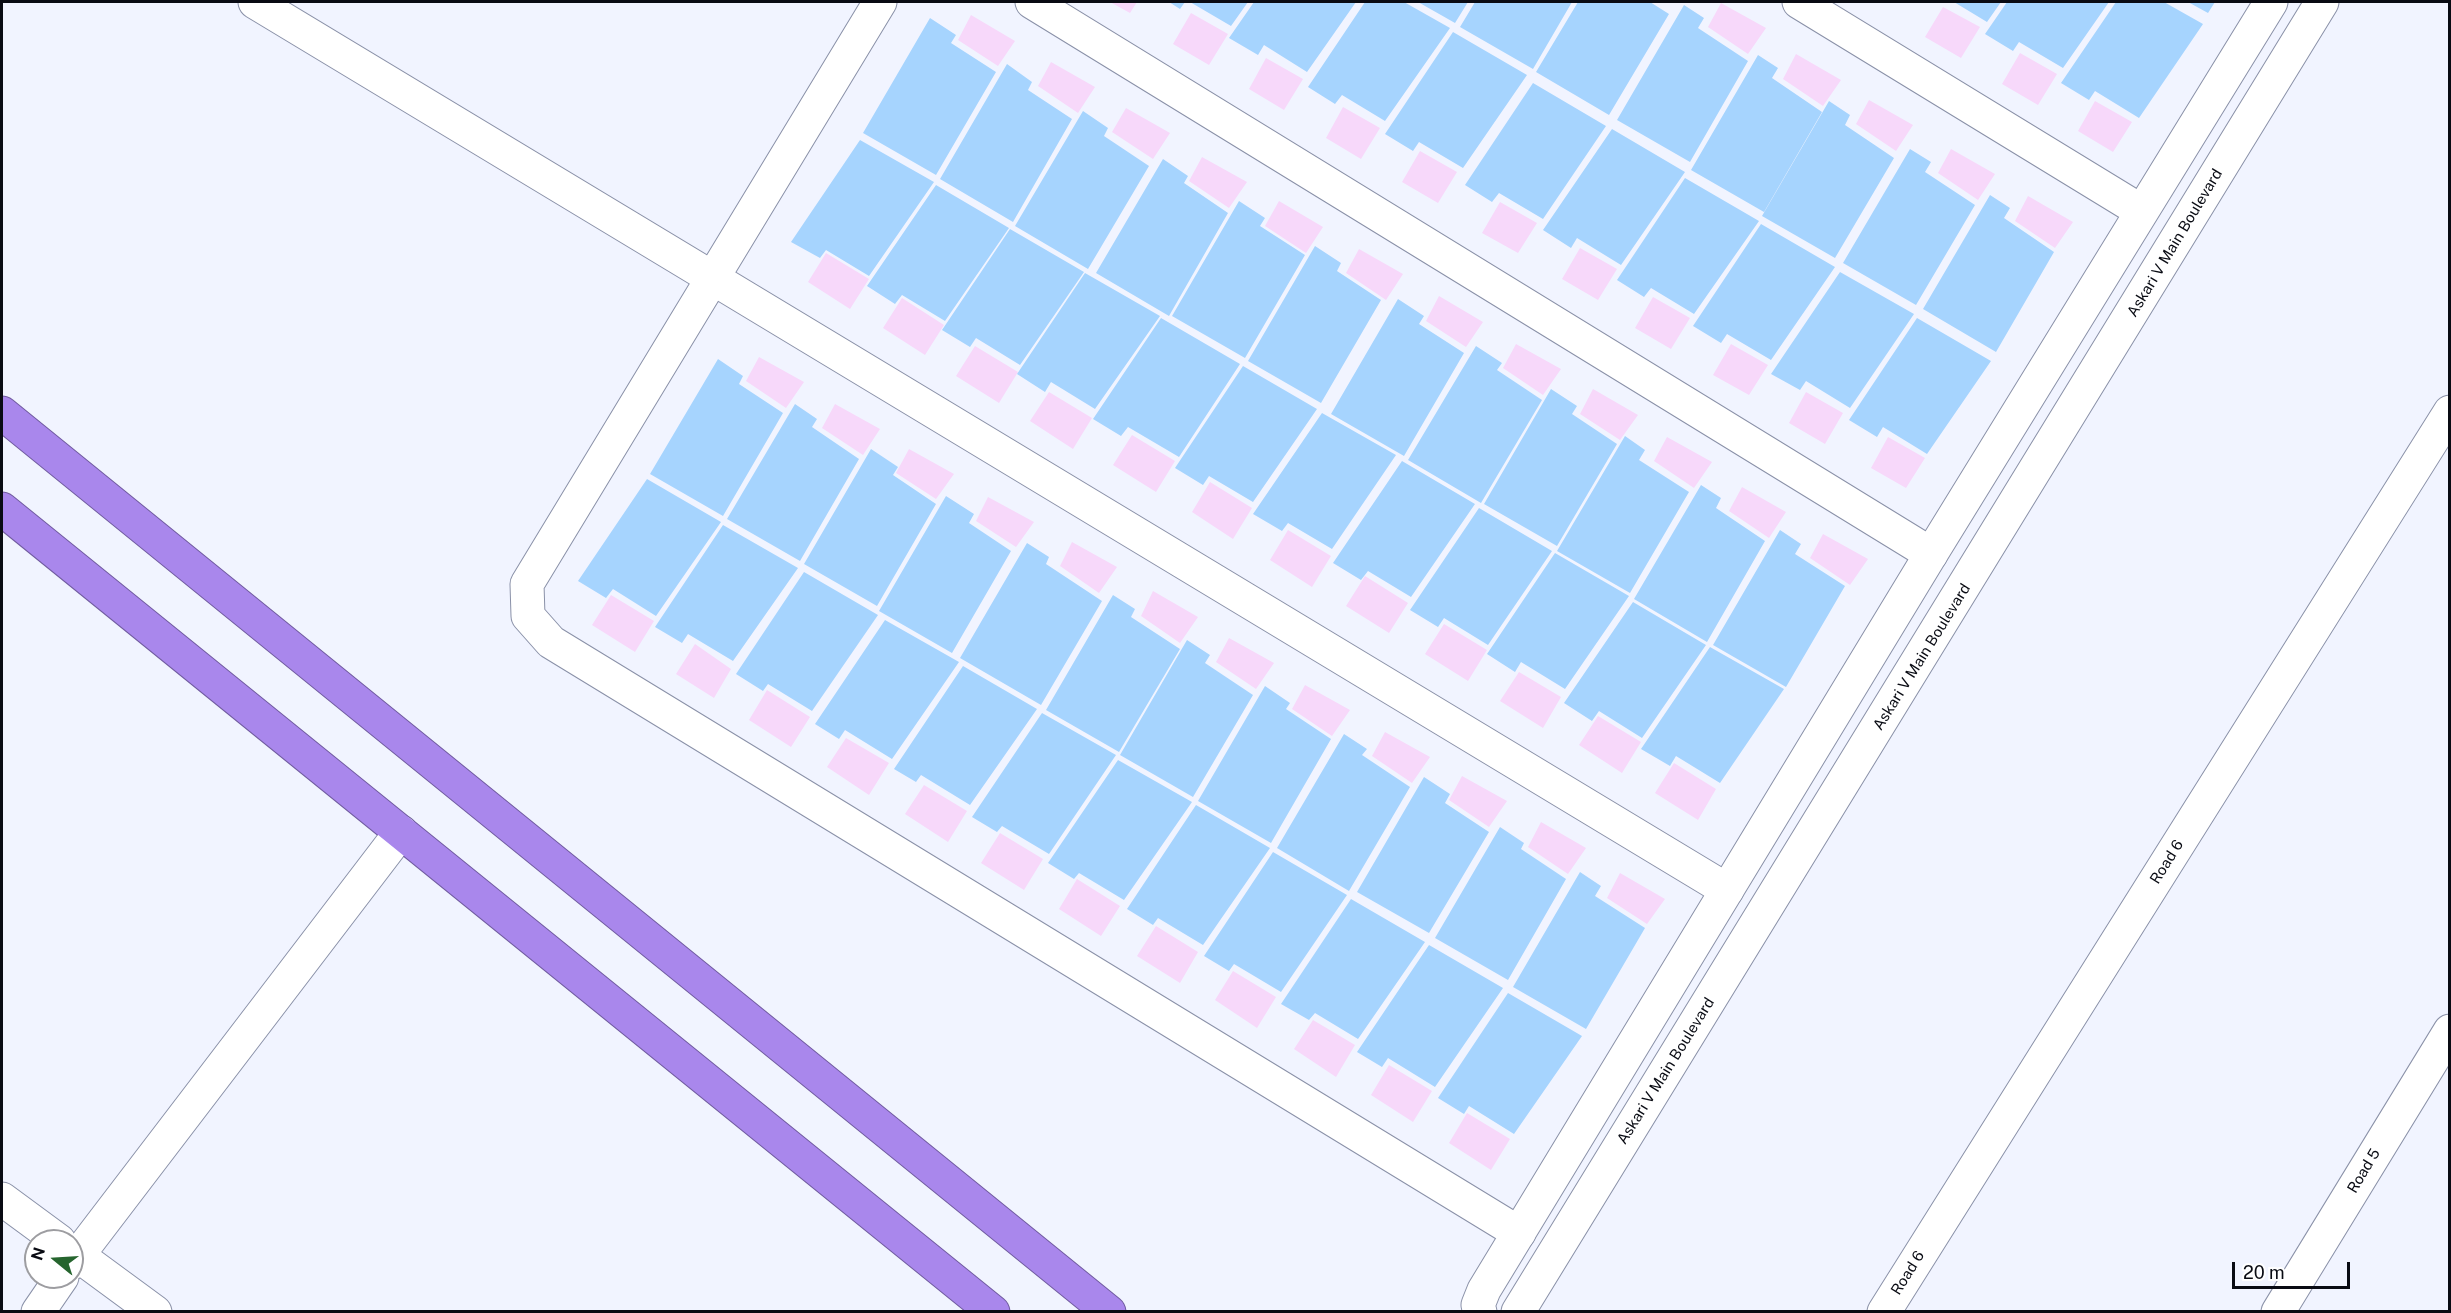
<!DOCTYPE html>
<style>
body{margin:0}
#map{position:relative;width:2451px;height:1313px;overflow:hidden;background:#f1f4ff;font-family:"Public Sans",sans-serif}
canvas{display:block}
.frame{position:absolute;inset:0;border:3px solid #090b13;pointer-events:none}
.north{position:absolute;left:24px;top:1229px;width:60px;height:60px;box-sizing:border-box;background:#fff;border:2px solid #9d9da1;border-radius:50%;rotate:288deg;font-size:16px;font-weight:700;line-height:24px;text-align:center;color:#090b13}
.north::after{content:'';display:block;margin:auto;width:21px;height:27px;background:#26652e;clip-path:polygon(50% 0,100% 100%,50% 72%,0 100%)}
.scale{position:absolute;left:2232px;top:1262px;width:118px;height:27px;box-sizing:border-box;border:3px solid #090b13;border-top:0;padding-left:8px;font-size:18px;line-height:21px;white-space:nowrap;color:#090b13;-webkit-text-stroke:4px #fff;paint-order:stroke}
</style>
<div id="map">
<canvas width="2451" height="1313"></canvas>
<div class="frame"></div>
<div class="north">N</div>
<div class="scale">20 m</div>
</div>
<script>
const g = document.querySelector('canvas').getContext('2d');
g.lineJoin = 'round';
function paint(path, color) {
  g.fillStyle = color;
  g.fill(path, 'evenodd');
}
function strokePath(path, color, width, dash) {
  g.strokeStyle = color;
  g.lineWidth = width;
  g.lineCap = dash ? 'butt' : 'round';
  g.setLineDash(dash || []);
  g.stroke(path);
}
function write(font, color, halo, rows, align = 'center') {
  g.font = font + ' "Public Sans",sans-serif';
  g.lineWidth = 4.5;
  g.setLineDash([]);
  g.textBaseline = 'middle';
  g.strokeStyle = halo;
  g.fillStyle = color;
  for (const [text, x, y, turn = 0] of rows) {
    g.save();
    g.translate(x, y);
    g.rotate((+turn || 0) * Math.PI / 180);
    g.textAlign = isNaN(turn) ? turn : align;
    if (halo) g.strokeText(text, 0, 0);
    g.fillText(text, 0, 0);
    g.restore();
  }
}
const green = new Path2D(`
 M1110,2h27l-7,11z
 M1721,3l45,25 -18,26 -40,-27z
 M1943,7l37,20 -19,31 -36,-21z
 M1191,13l37,21 -19,31 -36,-21z
 M971,15l44,26 -17,25 -40,-26z
 M2020,53l37,21 -19,31 -36,-21z
 M1796,54l45,26 -18,26 -40,-27z
 M1266,58l37,21 -19,31 -35,-21z
 M1051,62l44,25 -17,26 -40,-27z
 M1869,100l44,25 -17,26 -40,-27z
 M2095,101l37,21 -19,30 -35,-21z
 M1343,107l37,21 -19,31 -35,-21z
 M1126,108l44,25 -17,26 -41,-27z
 M1951,149l44,25 -17,26 -40,-27z
 M1420,151l37,21 -19,31 -36,-21z
 M1202,157l45,25 -18,26 -40,-27z
 M2028,196l45,26 -18,26 -40,-27z
 M1279,201l44,26 -17,26 -41,-27z
 M1500,202l37,21 -19,30 -36,-20z
 M1580,248l37,21 -19,31 -36,-21z
 M1359,249l44,25 -17,26 -40,-27z
 M826,253l43,26 -19,30 -42,-27z
 M1439,296l44,26 -17,25 -40,-26z
 M1653,297l37,21 -19,31 -36,-21z
 M902,298l42,27 -19,30 -42,-27z
 M1516,344l45,25 -18,26 -40,-27z
 M1731,344l37,21 -19,30 -36,-20z
 M975,346l43,26 -19,31 -43,-27z
 M759,357l45,25 -18,26 -40,-27z
 M1593,389l45,26 -18,25 -40,-26z
 M1049,392l43,26 -19,31 -43,-28z
 M1806,392l37,21 -18,31 -36,-21z
 M835,404l45,25 -17,26 -41,-27z
 M1132,435l43,26 -19,31 -43,-27z
 M1667,437l45,25 -18,26 -40,-27z
 M1888,437l37,21 -19,30 -35,-20z
 M909,449l45,25 -18,25 -40,-26z
 M1210,482l42,26 -19,31 -41,-27z
 M1742,487l44,25 -17,26 -40,-27z
 M988,497l46,25 -18,25 -40,-26z
 M1288,530l43,26 -19,31 -42,-27z
 M1823,534l45,25 -18,26 -40,-27z
 M1072,542l45,25 -18,26 -39,-27z
 M1365,576l43,27 -19,30 -43,-27z
 M1153,591l45,26 -18,26 -39,-27z
 M611,595l43,26 -19,31 -43,-27z
 M1444,624l43,26 -19,31 -43,-27z
 M1229,638l45,25 -18,26 -40,-27z
 M695,644l36,25 -17,29 -38,-24z
 M1519,672l42,25 -18,31 -43,-27z
 M1305,685l45,25 -18,26 -40,-27z
 M767,690l43,27 -19,30 -42,-27z
 M1598,716l43,26 -19,31 -43,-28z
 M1385,732l45,25 -18,26 -40,-27z
 M846,738l43,25 -20,32 -42,-28z
 M1674,763l42,26 -18,31 -43,-27z
 M1462,776l45,25 -18,26 -40,-27z
 M924,785l43,26 -19,31 -43,-28z
 M1541,822l45,26 -18,26 -40,-27z
 M1000,833l43,26 -19,31 -43,-27z
 M1620,873l45,26 -18,25 -40,-26z
 M1077,879l43,27 -19,30 -42,-27z
 M1156,926l42,26 -18,31 -43,-27z
 M1233,971l43,26 -19,31 -42,-28z
 M1313,1020l42,25 -19,32 -42,-28z
 M1389,1065l43,26 -19,31 -42,-27z
 M1467,1113l43,26 -19,31 -42,-27z`);
const building = new Path2D(`
 M1169,2h16l-5,7z
 M1190,2h58l-17,24z
 M1254,2h102l-49,70 -43,-27 -6,10 -29,-17z
 M1365,2h39l46,26 -65,93 -43,-26 -7,9 -27,-17z
 M1418,2h50l-13,21z
 M1475,2h97l-39,67 -73,-42z
 M1578,2h72l19,12 -60,101 -73,-43z
 M1954,2h47l-14,20z
 M2007,2h102l-46,66 -44,-26 -6,9 -28,-17z
 M2116,2h48l39,22 -64,94 -44,-27 -6,9 -28,-17z
 M2188,2h27l-7,11z
 M1684,5l20,13 -6,10 50,33 -58,101 -73,-42z
 M930,18l26,17 -5,8 45,29 -60,103 -73,-42z
 M1453,32l74,43 -64,93 -44,-26 -6,9 -28,-17z
 M1758,55l20,13 -6,10 50,34 -58,100 -73,-42z
 M1007,64l25,18 -4,8 44,29 -59,103 -73,-43z
 M1533,83l73,43 -63,93 -44,-26 -7,9 -27,-17z
 M1829,101l21,14 -5,10 49,33 -59,100 -73,-42z
 M1083,111l25,17 -4,8 45,30 -61,103 -73,-43z
 M1612,129l73,43 -64,93 -44,-27 -6,10 -28,-18z
 M860,140l74,42 -65,94 -43,-26 -6,8 -29,-16z
 M1910,149l21,13 -6,10 50,33 -59,100 -73,-42z
 M1163,159l25,17 -4,7 44,30 -59,103 -73,-43z
 M1685,178l74,43 -65,93 -43,-26 -7,9 -27,-17z
 M936,185l73,43 -64,93 -43,-26 -7,9 -28,-18z
 M1990,195l20,13 -6,10 50,34 -58,100 -73,-43z
 M1239,201l26,17 -5,8 45,29 -60,103 -73,-42z
 M1761,224l74,43 -64,93 -44,-26 -6,9 -28,-17z
 M1010,229l74,43 -64,93 -44,-27 -6,9 -28,-17z
 M1315,246l26,17 -4,8 44,29 -60,103 -73,-42z
 M1840,272l74,42 -64,94 -44,-27 -6,9 -29,-16z
 M1085,273l75,43 -65,93 -44,-27 -6,10 -28,-18z
 M1398,299l26,17 -5,8 45,29 -60,103 -73,-42z
 M1161,318l79,46 -61,93 -51,-30 -7,9 -28,-17z
 M1917,318l74,43 -64,93 -44,-27 -6,10 -28,-17z
 M1476,346l26,17 -5,7 45,30 -61,103 -73,-43z
 M718,359l25,17 -4,8 44,29 -60,103 -73,-42z
 M1243,366l74,43 -64,93 -44,-26 -6,9 -28,-17z
 M1551,389l26,17 -5,8 45,30 -60,102 -73,-42z
 M795,404l22,15 -5,8 47,32 -59,102 -73,-42z
 M1322,413l74,42 -64,94 -44,-26 -6,8 -29,-17z
 M1625,436l20,14 -6,10 50,32 -59,101 -73,-42z
 M871,449l27,18 -5,8 43,29 -59,102 -73,-42z
 M1402,461l73,43 -64,93 -43,-26 -7,9 -28,-17z
 M647,479l74,43 -65,94 -43,-27 -7,9 -28,-17z
 M1701,485l20,13 -5,10 49,33 -58,101 -73,-43z
 M946,496l28,18 -5,9 42,28 -59,102 -73,-42z
 M1479,508l73,43 -64,94 -44,-27 -6,9 -28,-17z
 M723,525l75,43 -65,93 -45,-27 -6,9 -27,-16z
 M1780,530l21,14 -6,10 50,32 -59,101 -73,-42z
 M1027,543l22,14 -3,7 56,37 -61,104 -81,-47z
 M1555,553l74,43 -64,93 -44,-27 -6,10 -28,-18z
 M804,572l74,43 -66,96 -44,-27 -5,7 -27,-17z
 M1113,595l22,14 -4,8 49,32 -61,103 -73,-42z
 M1633,602l73,43 -64,93 -43,-27 -7,10 -28,-18z
 M885,620l74,42 -67,97 -47,-29 -6,9 -24,-15z
 M1187,640l23,15 -5,8 48,32 -60,102 -73,-42z
 M1710,647l74,42 -64,94 -44,-27 -6,10 -29,-17z
 M963,666l74,43 -67,96 -49,-30 -5,7 -22,-13z
 M1265,686l25,17 -4,6 45,30 -60,104 -73,-42z
 M1042,713l74,42 -67,99 -47,-28 -5,6 -25,-15z
 M1344,734l23,15 -5,6 48,32 -61,104 -72,-43z
 M1118,760l74,42 -68,98 -45,-27 -5,6 -26,-16z
 M1424,777l26,17 -5,9 44,29 -60,101 -72,-41z
 M1196,805l74,43 -67,97 -45,-27 -5,7 -26,-16z
 M1500,827l24,16 -3,6 45,30 -58,101 -73,-42z
 M1273,852l74,43 -66,97 -47,-28 -5,7 -25,-15z
 M1580,872l21,14 -6,10 50,32 -59,101 -73,-42z
 M1351,899l74,43 -67,97 -43,-26 -6,7 -28,-16z
 M1429,945l74,43 -68,99 -47,-29 -6,9 -25,-15z
 M1508,993l74,43 -68,98 -45,-28 -5,8 -26,-16z`);
const street = new Path2D(`
 M255,2l1472,888
 M880,2l-353,582 1,32 23,26 968,591
 M1032,2l899,552
 M1799,2l342,209
 M2,1199l57,42
 M72,1251l83,61
 M72,1263l329,-431
 M38,1312l24,-35
 M1884,1312l566,-900
 M2278,1312l172,-281`);
const secondary = new Path2D(`
 M1480,1312l-2,-7 6,-15 447,-736 340,-552
 M1518,1312l804,-1310`);
const highway = new Path2D(`
 M2,413l1107,899
 M2,509l991,803`);
const streetNames = [
 ["Askari V Main Boulevard",2175,243,-59],
 ["Askari V Main Boulevard",1922,657,-58],
 ["Road 6",2167,862,-58],
 ["Askari V Main Boulevard",1666,1071,-58],
 ["Road 5",2364,1171,-59],
 ["Road 6",1908,1273,-58]
];
paint(green, '#f7d8fa');
paint(building, '#a6d4fe');
strokePath(street, '#8a91a8', 35);
strokePath(secondary, '#8a91a8', 35);
strokePath(highway, '#715ca0', 35);
strokePath(street, '#fff', 33);
strokePath(secondary, '#fff', 33);
strokePath(highway, '#a987ec', 33);
write('15px', '#090b13', '#fff', streetNames);
</script>
